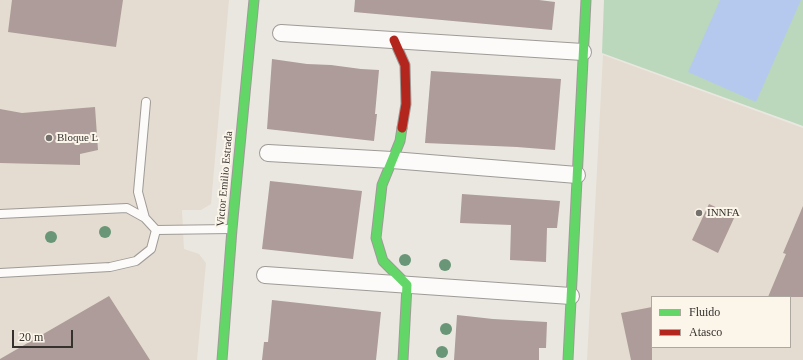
<!DOCTYPE html>
<style>
body{margin:0}
#map{position:relative;width:803px;height:360px;overflow:hidden;background:#eae7e1;font-family:"Times New Roman",serif}
canvas{display:block}
.legend{position:absolute;left:651px;top:296px;width:140px;height:52px;box-sizing:border-box;background:#fcf5ea;border:1px solid #aca79f;margin:0;padding:5px 7px;list-style:none;font-size:12px;color:#35322e}
.legend li{display:flex;align-items:center;gap:8px;height:20px}
.legend b{width:20px;border:1px solid #aca79f}
.scale{position:absolute;left:12px;top:330px;width:61px;height:18px;box-sizing:border-box;border:2px solid #35322e;border-top:0;padding-left:5px;font-size:12px;line-height:14px;white-space:nowrap;color:#35322e;-webkit-text-stroke:3px #fcf5ea;paint-order:stroke}
</style>
<div id="map">
<canvas width="803" height="360"></canvas>
<ul class="legend">
<li><b style="height:5px;background:#63d668"></b>Fluido</li>
<li><b style="height:5px;background:#b3261e"></b>Atasco</li>
</ul>
<div class="scale">20 m</div>
</div>
<script>
const g = document.querySelector('canvas').getContext('2d');
g.lineJoin = 'round';
function paint(path, color) {
  g.fillStyle = color;
  g.fill(path, 'evenodd');
}
function strokePath(path, color, width, dash) {
  g.strokeStyle = color;
  g.lineWidth = width;
  g.lineCap = dash ? 'butt' : 'round';
  g.setLineDash(dash || []);
  g.stroke(path);
}
function write(font, color, halo, rows, align = 'center') {
  g.font = font + ' "Times New Roman",serif';
  g.lineWidth = 4;
  g.setLineDash([]);
  g.textBaseline = 'middle';
  g.strokeStyle = halo;
  g.fillStyle = color;
  for (const [text, x, y, turn = 0] of rows) {
    g.save();
    g.translate(x, y);
    g.rotate((+turn || 0) * Math.PI / 180);
    g.textAlign = isNaN(turn) ? turn : align;
    if (halo) g.strokeText(text, 0, 0);
    g.fillText(text, 0, 0);
    g.restore();
  }
}
const built = new Path2D(`
 M0,0h229l-18,204 -10,6h-19l2,39 15,5 7,9 -9,97h-197z
 M603,55l200,73v232h-216zM652,297h138v50h-138z`);
const green = new Path2D(`
 M604,0h199v126l-201,-73z`);
const water = new Path2D(`
 M720,0h81l-45,102 -68,-30z`);
const building = new Path2D(`
 M12,0h111l-7,47 -108,-15z
 M355,0h184l16,2 -3,28 -198,-18z
 M272,59l35,5 24,1 30,4 18,1 -4,44h2l-3,27 -107,-12z
 M431,71l130,8 -6,71 -38,-3 -92,-4z
 M95,107l3,43 -18,4v11l-80,-2v-54l22,4z
 M270,181l92,10 -9,68 -91,-10z
 M462,194l98,7 -3,27h-10l-1,34 -36,-2 1,-35 -51,-2z
 M709,204l26,12 -17,37 -26,-13z
 M803,206v91h-35l18,-43 -3,-1z
 M109,296l41,64h-150v-1z
 M272,300l109,12 -5,48h-114l2,-18h4z
 M652,307v53h-21l-10,-47z
 M457,315l36,4 54,3 -1,26h-7v12h-85z`);
const lane = new Path2D(`
 M0,214l127,-6 18,10 11,12 75,-1
 M145,218l-7,-26 8,-90
 M0,273l110,-6 26,-6 15,-12 5,-19`);
const street = new Path2D(`
 M281,33l302,19
 M268,153l124,7 185,15
 M265,275l306,21`);
const fast = new Path2D(`
 M402,128l-2,13 -18,44 -6,53 7,23 24,24 -4,75
 M222,360l10,-131 22,-229
 M568,360l18,-360`);
const jam = new Path2D(`
 M394,40l11,25 1,39 -4,24`);
const trees = [
 [105,232],
 [51,237],
 [405,260],
 [445,265],
 [446,329],
 [442,352]
];
const markers = [
 [49,138,4,"#74716d"],
 [699,213,4,"#74716d"]
];
const poiNames = [
 ["Bloque L",57,138],
 ["INNFA",707,213]
];
const streetNames = [
 ["Victor Emilio Estrada",225,179,-85]
];
paint(built, '#e4dcd0');
paint(green, '#bbd8bc');
paint(water, '#b5c9ee');
paint(building, '#ad9c99');
strokePath(lane, '#9e9b97', 10);
strokePath(street, '#9e9b97', 18);
strokePath(fast, '#9e9b97', 11);
strokePath(jam, '#9e9b97', 11);
strokePath(lane, '#fcfbfa', 8);
strokePath(street, '#fcfbfa', 16);
strokePath(fast, '#63d668', 9);
strokePath(jam, '#b3261e', 9);
g.fillStyle = '#699677';
for (const [x, y] of trees) {
  g.beginPath();
  g.arc(x, y, 6, 0, 2 * Math.PI);
  g.fill();
}
for (const [x, y, r, color] of markers) {
  const dot = new Path2D();
  dot.arc(x, y, r, 0, 2 * Math.PI);
  g.fillStyle = color;
  g.fill(dot);
  strokePath(dot, '#fcf5ea', 1.5);
}
write('11px', '#35322e', '#fcf5ea', poiNames, 'left');
write('11px', '#35322e', '#fcf5ea', streetNames);
</script>
